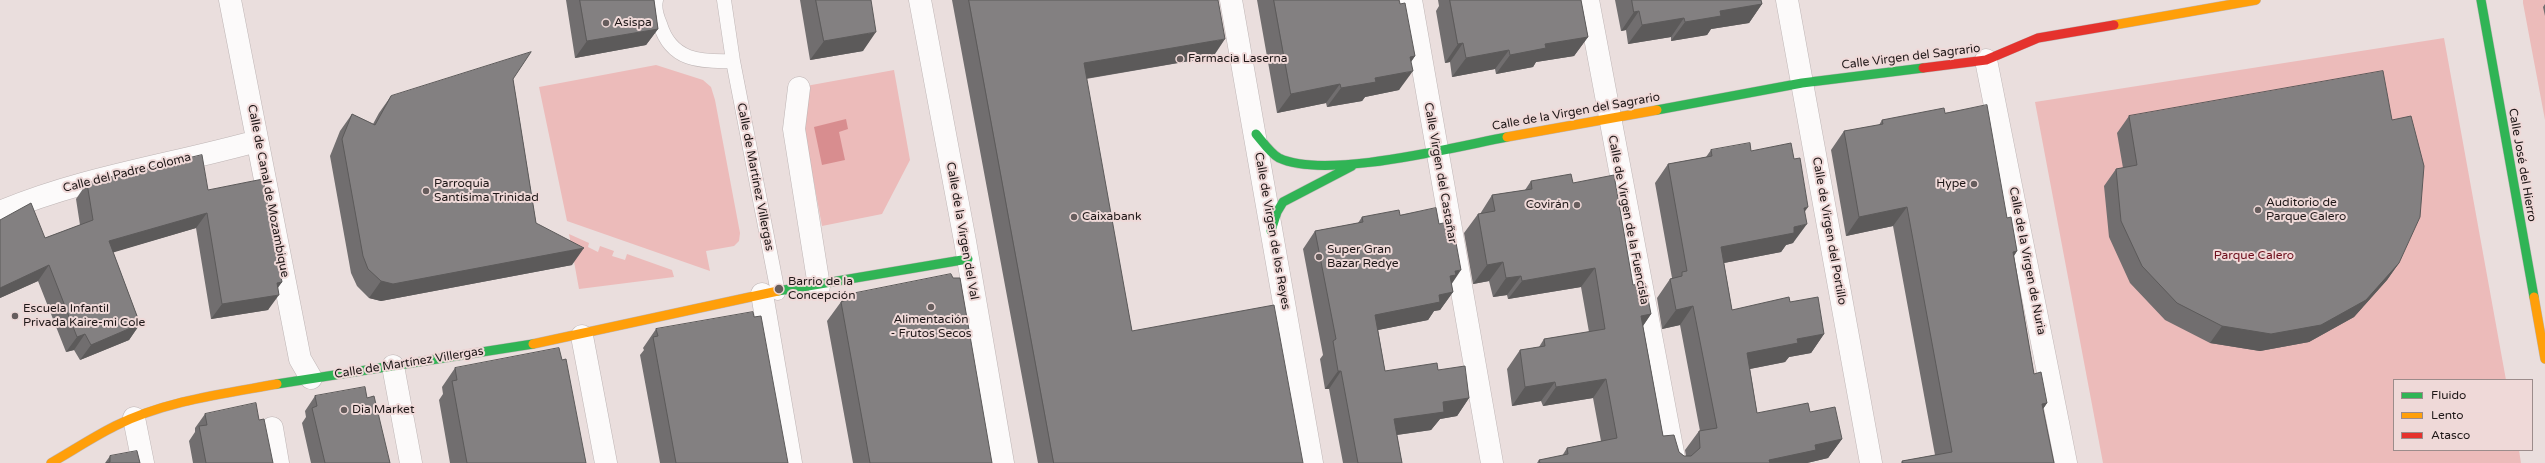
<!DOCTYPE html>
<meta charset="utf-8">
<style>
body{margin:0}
#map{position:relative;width:2545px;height:463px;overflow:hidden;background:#eadedd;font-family:"Varela Round",sans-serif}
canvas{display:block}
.legend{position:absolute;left:2393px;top:379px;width:140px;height:72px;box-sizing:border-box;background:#efd9d8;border:1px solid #9c8c8b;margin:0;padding:5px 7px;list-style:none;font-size:12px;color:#1f1818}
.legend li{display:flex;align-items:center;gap:8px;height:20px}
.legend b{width:20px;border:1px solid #9c8c8b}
</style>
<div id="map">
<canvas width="2545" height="463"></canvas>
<ul class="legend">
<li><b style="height:5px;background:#30b455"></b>Fluido</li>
<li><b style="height:5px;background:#ff9f0a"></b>Lento</li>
<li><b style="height:5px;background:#e5322d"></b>Atasco</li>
</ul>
</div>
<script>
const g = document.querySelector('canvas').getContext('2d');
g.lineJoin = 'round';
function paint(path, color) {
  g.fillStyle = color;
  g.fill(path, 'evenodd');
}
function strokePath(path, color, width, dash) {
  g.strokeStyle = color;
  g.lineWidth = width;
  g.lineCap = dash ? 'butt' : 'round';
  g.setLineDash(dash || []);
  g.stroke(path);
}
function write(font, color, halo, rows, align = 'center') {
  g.font = font + ' "Varela Round",sans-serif';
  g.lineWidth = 4;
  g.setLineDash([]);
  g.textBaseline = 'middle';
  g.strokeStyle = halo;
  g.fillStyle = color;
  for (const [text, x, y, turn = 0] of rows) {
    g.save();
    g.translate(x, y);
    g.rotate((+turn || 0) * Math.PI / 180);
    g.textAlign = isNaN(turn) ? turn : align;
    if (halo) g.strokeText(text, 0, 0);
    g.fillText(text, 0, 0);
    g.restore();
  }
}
const green = new Path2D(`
 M2523,0h22v120l-22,-117z
 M2444,38l62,342h-112v70h125l2,13h-418l-68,-361z
 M656,65l47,15 8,7 4,13 25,133 -1,8 -5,5 -28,5 4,20 -143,-50 -28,-134z
 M894,70l16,90 -28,54 -60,12 -18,-97 2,-43z
 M569,234l20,9 -1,4 10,5 2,-6 14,5 -2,5 13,4 2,-6 45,16 2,7 -95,12z`);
const water = new Path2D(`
 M846,119l2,10 -9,3 6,28 -23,5 -8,-38z`);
const lane = new Path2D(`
 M656,0c-2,8 1,17 4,24 11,37 40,38 73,37l-9,-61
 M733,61l45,232`);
const street = new Path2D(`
 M230,0l70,359 11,19
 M920,0l45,241 38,222
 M1231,0l81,463
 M1411,0l81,463
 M1588,0l87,463
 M1787,0l84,463
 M1986,60l80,403
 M799,88l-5,41 25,157
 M0,212c83,-35 171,-47 257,-71
 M762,294l29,169
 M582,336l24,127
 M393,366l18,97
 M134,418l9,45
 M272,428l6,35`);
const fast = new Path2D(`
 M2481,0l53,297
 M1657,110l145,-27 121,-15
 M1256,134c6,7 15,20 23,24 47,22 175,-11 228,-21
 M1271,231l6,-19 6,-10 69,-36
 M778,291l190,-32
 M277,384l256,-40`);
const slow = new Path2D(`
 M2114,25l142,-25
 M1507,137l150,-27
 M2534,297l11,62
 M533,344l245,-53
 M51,463c21,-12 42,-26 64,-37 50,-25 107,-32 162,-42`);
const jam = new Path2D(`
 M1923,68l63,-8 52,-22 76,-13`);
const wall = new Path2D(`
 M566,0h88l4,29 -12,16 -71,13z
 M800,0h71l-8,51 -53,9z
 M952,0h266l-5,57 -127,22 46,252 171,132h-265z
 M1257,0h59l84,4 15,52 -4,6 -12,28 -34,7 -3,4 -35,6 -1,-4 -49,10z
 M1438,0h143l7,37 -14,19 -38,6 -3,5 -37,7 -1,-5 -43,8 -2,-15 -5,1 -9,-52 3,-5z
 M1615,0h146l1,4 -13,19 -38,6 -4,6 -36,6v-4l-43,7 -2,-14 -5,1z
 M2545,4v12l-2,-9z
 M513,79l23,144 36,42 -191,36 -12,-3 -12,-12 -6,-13 -21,-117 10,-25 12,-17 21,10 6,-11 12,-17z
 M1945,113l62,105 10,33 -3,5 20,118 13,29 -4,6 11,54h-153l1,-2 33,-6 -42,-229 -47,10 -15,-86 13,-19 35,-6 3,-5z
 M2129,116l270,147 -12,17 -33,37 -45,25 -49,9 -50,-8 -45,-23 -35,-37 -21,-46 -5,-51 12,-17 7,-1 -6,-35z
 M1711,150l40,1 54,61 -12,31 -7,2 -5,7 -57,11 8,47 58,-8 34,32 -13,19 -22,4 -4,5 -35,7 7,44 53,-1 32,27 -14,19 -21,5h-270l2,-3 23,-4 5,-8 34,-7 -8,-43 -50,8 -2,-5 -29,5 -5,-37 13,-19 19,-3 5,-8 45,-7 -8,-45 -73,12 -1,-4 -14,2 -4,-16 -16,3 -9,-51 14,-19h2l12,-19 33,-5 6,-9 42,2 60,102 18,29 -8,12 20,110 16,16 5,4h2l-1,-6 14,-19h1l-20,-106 -18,4 -5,-31 13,-19 2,-1 -17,-95 13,-19 38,-7z
 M87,183l121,7 74,92 -4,5 -10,23 -57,9 -15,-91 -83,24 27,72 -11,16 -49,20 -6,-10 -8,2 -28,-71 -38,17v-78l45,18 35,-13 -4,-26z
 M1400,215l51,69 2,8 -13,18 -6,1 -6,9 -50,10 7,41 53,-1 31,28 -12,18 -17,3 -9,11 -34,5 5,28h-59l-14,-74h-4l-5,-30 3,-4 -20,-106 12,-18 43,-8 4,-6z
 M846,295l146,168h-139l-26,-142z
 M656,329l132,134h-128l-20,-108 4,-5 -1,-2z
 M455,368l131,95h-136l-11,-63 4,-6 -1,-7z
 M315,396l52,2 23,65h-79l-9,-40 4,-6 -1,-6z
 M205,414l54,6 14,43h-80l-4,-22 6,-9v-4z
 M110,456l30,7h-35z`);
const shadedWall = new Path2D(`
 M1762,4l-13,19 -38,6 -4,6 -36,6 14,-19 35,-11z
 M1639,11l-13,19 -5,1 13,-19z
 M1684,18l-13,19 -43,7 14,-19z
 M658,29l-12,16 -71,13 12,-17z
 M876,32l-13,19 -53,9 14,-19z
 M1588,37l-14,19 -38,6 -3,5 -37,7 14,-19 35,-11z
 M1225,39l-12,18 -142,24 13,-18z
 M1463,43l-13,19 -5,1 13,-19z
 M1509,50l-14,19 -43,8 14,-19z
 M1415,56l-12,17 10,-2 -14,19 -34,7 -3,4 -35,6 14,-19 34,-10 35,-21z
 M1340,84l-14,19 -49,10 14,-19z
 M1808,207l-13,19 9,-18z
 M1907,207l-14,19 -47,10 13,-19z
 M207,213l-11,15 -98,29 11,-16z
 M1807,224l-14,19 -7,2 -5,7 -73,14 13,-19 73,-20z
 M584,248l-12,17 -191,36 -12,-3 12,-17z
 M2017,251l-13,19 9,-18z
 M1503,262l-14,19 -16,3 14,-19z
 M2399,263l-12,17 -33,37 -45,25 -49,9 -50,-8 12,-17z
 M49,265l-11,16 -38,17v-10z
 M1595,268l-14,19 -73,12 14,-18z
 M1461,270l-12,18 1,-12 5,-5z
 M1521,276l-14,19 -14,2 13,-19z
 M282,282l-10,14 7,-1 -11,15 -57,9 11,-15 55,-21z
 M1453,292l-13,18 -6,1 -6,9 -65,13 12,-18 64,-20z
 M1693,306l-13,19 -18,4 14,-19z
 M1651,314l-13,19 3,-17z
 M140,324l-11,16 -49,20 11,-15z
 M85,334l-11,16 -8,2 11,-15z
 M1824,334l-13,19 -22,4 -4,5 -51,10 13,-19 50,-14z
 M1338,371h3l-12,18h-4z
 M1606,379l-13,19 -50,8 13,-19z
 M1555,382l-14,19 -29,5 13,-19z
 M1469,398l-12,18 -17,3 -9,11 -49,7 12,-18 49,-17z
 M2047,403l-13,19 8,-18z
 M1842,439l-14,19 -21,5h-40l2,-3 46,-15z`);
const building = new Path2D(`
 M580,0h74l4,29 -71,12z
 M816,0h55l5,32 -52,9z
 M969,0h249l7,39 -141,24 48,268 142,-26 29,158h-249z
 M1274,0h125l1,4 5,-1 10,53 -5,1 3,14 -38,7 1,4 -35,6 -1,-4 -49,10z
 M1450,0h131l7,37 -43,7 1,4 -36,7 -1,-5 -43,8 -3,-15 -5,1z
 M1632,0h129l1,4 -42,7 1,5 -36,6 -1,-4 -42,7 -3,-14 -5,1z
 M531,52l-18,27 23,144 48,25 -191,36 -12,-3 -13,-12 -5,-13 -21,-117 10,-25 23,11 16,-29z
 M2383,71l9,49 19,-4 13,50 -4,51 -21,46 -33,37 -45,25 -50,9 -49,-8 -45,-23 -35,-37 -21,-45 -5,-52 21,-4 -8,-49z
 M1987,105l20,113 4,-1 6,34 -4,1 21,122 7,-2 6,31 -5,1 12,59h-151l-1,-2 50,-9 -45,-245 -48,10 -15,-86 39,-7 -1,-4 62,-12 1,5z
 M1750,143l1,8 40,-8 3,16 6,-1 8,49 -4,1 3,16 -13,3v6l-73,14 11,63 57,-13 1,5 28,-5 6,37 -27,5 1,4 -51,10 10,60 51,-10 2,9 25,-5 7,32 -27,6 1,5 -47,10 1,3h-230l-1,-3 29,-6 -1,-6 50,-10 -11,-59 -50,8 -1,-5 -30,5 -5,-37 25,-4 -1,-7 61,-10 -10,-61 -73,13 -1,-5 -15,2 -3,-16 -16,3 -9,-51 17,-3 -3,-16 40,-6 -1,-8 40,-7 2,9 41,-8 19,110 12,-2 6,31 -10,2 22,120 11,-1 5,17 5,4h7l9,-8 -1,-17 18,-3 -24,-122 -17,4 -6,-31 12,-3v-4l5,-1 -19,-107 44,-8 -1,-6z
 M202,155l6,35 55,-11 19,103 -5,1 2,12 -57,9 -15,-91 -98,28 31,83 -49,21 -6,-11 -8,3 -28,-72 -49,23v-68l31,-17 14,35 48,-18 -6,-37z
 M1436,208l3,16 13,-3 9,49 -6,1 1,4 -6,1 3,16 -14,3 1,7 -65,13 10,56 52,-8 1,7 27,-4 4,32 -26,4 1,10 -50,7 8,44h-44l-17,-92h-3l-5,-30 3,-2 -21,-108 48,-9 -1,-5 37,-7 1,5z
 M951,274l2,4h7l32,185h-122l-29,-161 5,-2v-5z
 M753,312l1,5 7,-1 27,147h-112l-23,-126 5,-1 -2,-7z
 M559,348l3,12 4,-1 20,104h-119l-15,-82 5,-1 -2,-12z
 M365,387l2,11 7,-2 16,67h-65l-13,-55 5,-2 -2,-10z
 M256,403l3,17 5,-1 9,44h-67l-7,-37 8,-1 -2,-11z
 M137,451l3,12h-34l4,-1v-6z`);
const markers = [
 [606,23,4,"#665d5d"],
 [1180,59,4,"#665d5d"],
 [1974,184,4,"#665d5d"],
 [426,191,4,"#665d5d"],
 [1577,205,4,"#665d5d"],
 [2258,210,4,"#665d5d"],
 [1074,217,4,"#665d5d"],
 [1319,257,4,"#665d5d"],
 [779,289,5,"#665d5d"],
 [931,307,4,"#665d5d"],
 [15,316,4,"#665d5d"],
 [344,410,4,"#665d5d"]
];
const poiNames = [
 ["Asispa",614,23],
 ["Farmacia Laserna",1188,59],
 ["Parroquia",434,184],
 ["Santísima Trinidad",434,198],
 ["Hype",1966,184,"right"],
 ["Auditorio de",2266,203],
 ["Parque Calero",2266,217],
 ["Covirán",1569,205,"right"],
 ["Caixabank",1082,217],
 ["Super Gran",1327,250],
 ["Bazar Redye",1327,264],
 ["Barrio de la",788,282],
 ["Concepción",788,296],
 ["Escuela Infantil",23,309],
 ["Privada Kaire-mi Cole",23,323],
 ["Alimentación",931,320,"center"],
 ["- Frutos Secos",931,334,"center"],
 ["Dia Market",352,410]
];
const streetNames = [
 ["Calle Virgen del Sagrario",1911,57,-7],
 ["Calle de la Virgen del Sagrario",1576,112,-10],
 ["Calle José del Hierro",2522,165,80],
 ["Calle del Padre Coloma",127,173,-14],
 ["Calle Virgen del Castañar",1440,173,80],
 ["Calle de Martínez Villergas",755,177,79],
 ["Calle de Canal de Mozambique",268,191,79],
 ["Calle de Virgen de la Fuencisla",1628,220,79],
 ["Calle de la Virgen del Val",962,231,80],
 ["Calle de Virgen de los Reyes",1272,231,80],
 ["Calle de Virgen del Portillo",1829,231,80],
 ["Calle de la Virgen de Nuria",2027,261,79],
 ["Calle de Martínez Villergas",409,363,-9]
];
const parkNames = [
 ["Parque Calero",2254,256]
];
paint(green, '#ecbbba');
paint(water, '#d88d8f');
strokePath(lane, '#beb5b5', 15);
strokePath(street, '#beb5b5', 23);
strokePath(fast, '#beb5b5', 10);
strokePath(slow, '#beb5b5', 10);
strokePath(jam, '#beb5b5', 10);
strokePath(lane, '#fcfafa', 14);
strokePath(street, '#fcfafa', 22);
strokePath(fast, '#30b455', 9);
strokePath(slow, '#ff9f0a', 9);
strokePath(jam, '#e5322d', 9);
paint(wall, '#716e6f');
paint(shadedWall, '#5c5a5a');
paint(building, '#838081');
strokePath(building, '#5c5a5a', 1);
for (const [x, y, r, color] of markers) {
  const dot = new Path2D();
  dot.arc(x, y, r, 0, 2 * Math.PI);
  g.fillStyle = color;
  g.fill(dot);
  strokePath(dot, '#efd9d8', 1.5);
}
write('12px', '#1f1818', '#efd9d8', poiNames, 'left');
write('12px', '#1f1818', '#efd9d8', streetNames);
write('12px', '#6d0e1c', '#efd9d8', parkNames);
</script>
